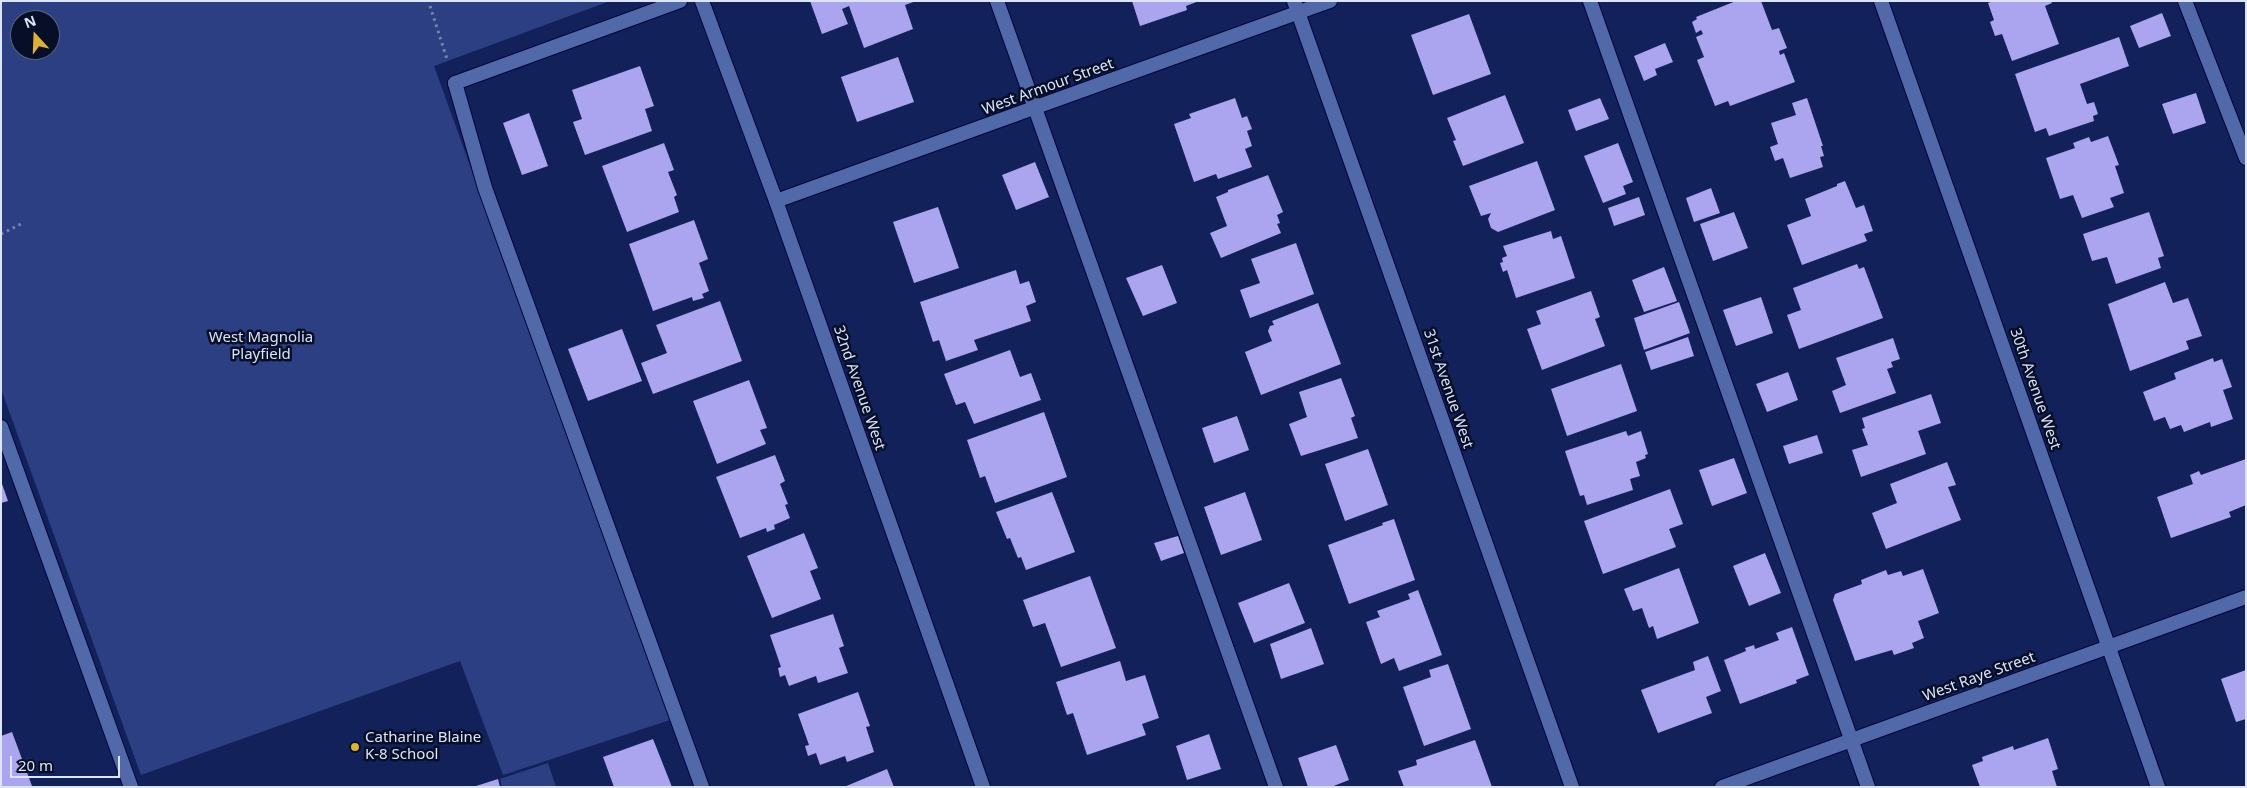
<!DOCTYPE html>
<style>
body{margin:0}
#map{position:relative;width:2247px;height:788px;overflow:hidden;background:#13215b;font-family:"Noto Sans",sans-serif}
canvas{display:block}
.frame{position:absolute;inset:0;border:2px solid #dce5fb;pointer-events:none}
.north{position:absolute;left:10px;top:10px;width:50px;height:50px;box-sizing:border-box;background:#070e28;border:1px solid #5c647c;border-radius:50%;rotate:340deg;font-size:14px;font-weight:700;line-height:20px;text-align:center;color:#dce5fb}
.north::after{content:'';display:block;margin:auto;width:18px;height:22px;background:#ddb133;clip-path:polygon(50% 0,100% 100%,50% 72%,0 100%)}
.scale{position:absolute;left:10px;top:756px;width:110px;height:22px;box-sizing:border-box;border:2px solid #dce5fb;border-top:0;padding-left:6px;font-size:15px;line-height:18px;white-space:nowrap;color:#dce5fb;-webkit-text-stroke:4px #070e28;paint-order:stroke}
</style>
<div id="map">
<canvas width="2247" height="788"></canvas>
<div class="frame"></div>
<div class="north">N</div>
<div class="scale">20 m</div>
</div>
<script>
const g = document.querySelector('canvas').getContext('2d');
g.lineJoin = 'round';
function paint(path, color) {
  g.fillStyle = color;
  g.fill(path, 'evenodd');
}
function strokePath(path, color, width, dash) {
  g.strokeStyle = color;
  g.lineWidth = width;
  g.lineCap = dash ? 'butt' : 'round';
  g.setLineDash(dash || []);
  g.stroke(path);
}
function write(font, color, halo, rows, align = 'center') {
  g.font = font + ' "Noto Sans",sans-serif';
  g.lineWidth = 5;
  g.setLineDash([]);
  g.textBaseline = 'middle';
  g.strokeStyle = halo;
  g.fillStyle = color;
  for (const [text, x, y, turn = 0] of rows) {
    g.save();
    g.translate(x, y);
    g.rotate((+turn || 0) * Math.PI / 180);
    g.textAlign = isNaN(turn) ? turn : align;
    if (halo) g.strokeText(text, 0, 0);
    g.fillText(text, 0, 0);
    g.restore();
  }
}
const green = new Path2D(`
 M1,1h609l-176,65 236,654 -167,55 -43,-114 -319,114 -140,-386zM20,20h30v30h-30z
 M548,763l8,24h-54l-2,-8z`);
const building = new Path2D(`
 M810,1h106l-11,4 8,24 -49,19 -15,-42 -7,3 6,15 -26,10z
 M1132,1h67l-13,5 1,4 -47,16z
 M1736,1h25l11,29 7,-2 8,20 -8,3 1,4 4,-2 11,29 -65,24 -2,-5 -13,5 -18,-46 7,-3 -8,-20 7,-3 -2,-4 -5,3 -4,-11 5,-3 -1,-2z
 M1993,1h58l1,2 -7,3 14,38 -47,17 -10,-27 -7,2 -5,-14 4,-2 -6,-17z
 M2162,13l9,23 -32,12 -9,-22z
 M1469,14l22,60 -58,21 -22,-60z
 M2119,37l10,29 -49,18 7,20 7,-2 4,12 -5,2 1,5 -45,15 -3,-8 -11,4 -20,-58z
 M1665,43l8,19 -18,7 2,6 -13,6 -10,-25z
 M898,57l16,45 -57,20 -16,-45z
 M640,66l14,40 -9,3 7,22 -67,24 -12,-33 9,-3 -10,-29z
 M2196,93l10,30 -33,11 -11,-30z
 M1505,95l19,48 -61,23 -10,-25 3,-1 -9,-22z
 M1235,98l7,20 5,-2 5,13 -5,2 5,15 -7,3 7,18 -34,12 -2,-5 -22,8 -20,-58 17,-6 -2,-4z
 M1600,98l9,21 -33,12 -8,-21z
 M1807,98l16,48h-2l3,10 -4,1 3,10 -33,11 -7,-20 -8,3 -5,-14 8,-3 -7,-21 25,-8 -4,-12z
 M529,113l19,53 -26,9 -19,-52z
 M2108,136l11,29 -4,1 9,27 -14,5 4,9 -32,11 -9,-23 -13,4 -14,-41 29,-10 -2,-5 16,-6 2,5z
 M664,143l10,27 -6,2 9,23 -3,2 5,15 -52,20 -25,-66z
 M1618,143l15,39 -10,4 3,8 -23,9 -19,-47z
 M1537,161l18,49 -57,22 -7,-4 -3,-9 3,-6 -10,3 -12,-30z
 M1035,162l14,35 -33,13 -14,-35z
 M1268,175l15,37 -6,3 3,8 -3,1 4,9 -60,25 -11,-25 17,-7 -11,-29 12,-5v-2z
 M1845,181l11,27 8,-3 9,26 -9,3 3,7 -65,24 -15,-40 24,-9 -6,-17 32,-13v-2z
 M1711,188l9,25 -26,9 -8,-24z
 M1639,197l6,18 -31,11 -6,-18z
 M938,207l21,61 -45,15 -21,-61z
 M1734,212l14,36 -35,13 -13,-37z
 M2149,212l15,44 -6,2 3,10 -45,16 -9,-27 -15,4 -9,-27z
 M694,220l14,39 -9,4 10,28 -7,3 2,4 -11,3 -1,-4 -39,14 -24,-67z
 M1551,231l2,8 8,-3 14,42 -59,20 -9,-28 -4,2 -3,-9 3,-1 -1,-4 5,-2 -4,-10z
 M1296,243l18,51 -64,24 -10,-28 20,-7 -9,-24z
 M1857,264l2,5 5,-2 19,51 -84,31 -12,-34 14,-5 -8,-22z
 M1162,265l15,38 -34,13 -17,-38z
 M1664,267l13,34 -33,11 -12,-32z
 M1016,270l4,14 9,-3 7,21 -10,4 5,15 -57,19 4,10 -32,11 -7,-21 -6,2 -13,-40z
 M2165,282l8,21 15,-5 14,38 -16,5 3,8 -59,22 -22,-67z
 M1591,291l9,26 -5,2 10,27 -63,24 -15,-41 14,-5 -5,-13z
 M1761,297l12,36 -37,13 -13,-36z
 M720,301l22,60 -89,33 -12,-31 26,-10 -11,-28z
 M1679,302l11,31 -46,17 -10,-32z
 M1318,303l23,61 -80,31 -16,-43 27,-11 -4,-10 2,-5 4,-1 -2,-4z
 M622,329l20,52 -54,20 -20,-52z
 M1688,337l6,19 -43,14 -6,-18z
 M1893,338l7,21 -9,3 2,5 -6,2 9,24 -56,20 -8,-22 14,-6 -10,-27z
 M1010,350l10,27 11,-4 10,27 -67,24 -9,-22 -9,3 -12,-31z
 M2213,358l1,4 8,-3 10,28 -9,3 10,29 -22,8 -1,-5 -26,10 -3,-7 -11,4 -5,-12 -11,4 -11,-29 33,-13 -2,-6z
 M1621,364l16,47 -70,25 -16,-47z
 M1788,372l10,28 -31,12 -11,-28z
 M1341,378l14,38 -4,2 7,20 -57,18 -12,-32 18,-7 -8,-25z
 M749,380l18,48 -7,2 6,14 -49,20 -24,-63z
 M1931,394l10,29 -23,8 8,23 -65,23 -9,-27 16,-5 -6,-16 3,-1 -3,-10z
 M1044,412l23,65 -72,26 -10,-27 -5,2 -13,-38z
 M1237,416l12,34 -35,13 -12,-35z
 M1626,431l2,5 13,-5 7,23 -3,1 1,3 -10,4 4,14 -10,3 3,11 -46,15 -3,-10 -4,1 -15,-45z
 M1817,435l6,18 -34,11 -6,-18z
 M1368,449l20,56 -43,16 -20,-57z
 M775,455l10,26 -5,3 8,20 -3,1 5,13 -16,7 1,4 -8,3 -1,-4 -26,10 -24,-61z
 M1734,458l13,35 -35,13 -13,-36z
 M2246,459v46l-17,7 2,5 -60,21 -14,-41 36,-13 -3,-9 9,-4 2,4z
 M1947,462l9,23 -8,2 13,33 -75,29 -14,-36 25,-10 -7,-19z
 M1,481l7,20 -7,2z
 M1670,489l13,35 -14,5 7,18 -73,27 -19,-53z
 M1052,492l23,60 -49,18 -5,-13 -3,1 -8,-20 -3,1 -11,-27z
 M1245,492l17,48 -41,15 -17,-48z
 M1394,519l21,61 -66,24 -21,-59 55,-20 -1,-2z
 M804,533l14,35 -8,3 11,28 -49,19 -25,-62z
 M1178,536l6,17 -23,8 -7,-18z
 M1765,553l16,40 -32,13 -16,-40z
 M1679,568l20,55 -42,16 -4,-13 -4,2 -7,-20 -9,3 -9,-22z
 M1923,569l16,44 -21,8 6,17 -12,5 2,5 -20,7 -2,-5 -37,11 -22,-61 2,-6 27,-10 -1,-4 25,-10 2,5 13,-4 2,5z
 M1090,576l26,72 -55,19 -16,-44 -12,4 -10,-27z
 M1289,583l16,40 -51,20 -16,-40z
 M1418,590l24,65 -43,16 -5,-13 -13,6 -15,-42 14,-5 -3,-6 33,-12 -2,-5z
 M833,614l11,32 -5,2 9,25 -30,10 -2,-7 -27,10 -4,-11 -5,2 -2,-9 3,-1 -11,-32z
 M1792,627l17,48 -13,5 1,3 -57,21 -16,-44 22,-9 -1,-3 9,-3 1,4 24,-9 -3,-7z
 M1311,628l13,36 -43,15 -11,-35z
 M1708,656l13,35 -15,6 6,16 -54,20 -17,-43 54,-20 -2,-8z
 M1120,661l6,20 19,-6 14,43 -17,6 4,11 -59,20 -14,-42 -6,2 -11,-33z
 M1448,664l23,65 -47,17 -21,-59 28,-10 -2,-7z
 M2246,670v49l-10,3 -15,-43z
 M858,692l12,34 -4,1 8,25 -27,10 -2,-6 -25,9 -4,-12 -8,3 -3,-10 4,-1 -11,-31z
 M12,732l20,54 -2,1h-29v-51z
 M1209,734l12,35 -34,11 -11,-34z
 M2048,738l10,31 -6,2 5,16h-77l-8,-22 11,-4 -1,-4 31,-11 1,4z
 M653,739l19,48h-58l-11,-30z
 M1475,740l17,47h-88l-6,-16 19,-6 -1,-5z
 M1336,745l13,35 -18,7h-23l-10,-29z
 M887,769l7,18h-50z
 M498,779l2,8h-24v-1z`);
const path = new Path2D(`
 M430,6l17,53
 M1,234l22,-11`);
const service = new Path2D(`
 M997,1l279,786
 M1590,1l278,786
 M2185,1l61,157
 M455,83l30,105 217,599
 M1,427l130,360`);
const minor = new Path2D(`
 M1294,1l278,786
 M1881,1l277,786
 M455,83l225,-82
 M776,201l554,-200
 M1722,787l524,-190`);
const tertiary = new Path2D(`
 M702,1l74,200 207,586`);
const markers = [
 [355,747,5,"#ddb133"]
];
const streetNames = [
 ["West Armour Street",1048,87,-20],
 ["32nd Avenue West",859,388,71],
 ["31st Avenue West",1448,389,71],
 ["30th Avenue West",2035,389,71],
 ["West Raye Street",1979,677,-20]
];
const parkNames = [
 ["West Magnolia",261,338],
 ["Playfield",261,355]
];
const poiNames = [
 ["Catharine Blaine",365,738],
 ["K-8 School",365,755]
];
paint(green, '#2b3f82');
paint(building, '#aba4ee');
strokePath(service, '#03043e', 16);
strokePath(minor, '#03043e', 16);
strokePath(tertiary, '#03043e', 16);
strokePath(path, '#7884ac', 3, [2.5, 4]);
strokePath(service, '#5168a9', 14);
strokePath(minor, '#5168a9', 14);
strokePath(tertiary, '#5168a9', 14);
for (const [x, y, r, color] of markers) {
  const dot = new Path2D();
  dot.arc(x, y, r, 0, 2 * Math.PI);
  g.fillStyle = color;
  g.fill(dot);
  strokePath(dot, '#070e28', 2);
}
write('15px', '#dce5fb', '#070e28', streetNames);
write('15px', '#dbe3f9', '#070e28', parkNames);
write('15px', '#dce5fb', '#070e28', poiNames, 'left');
</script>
